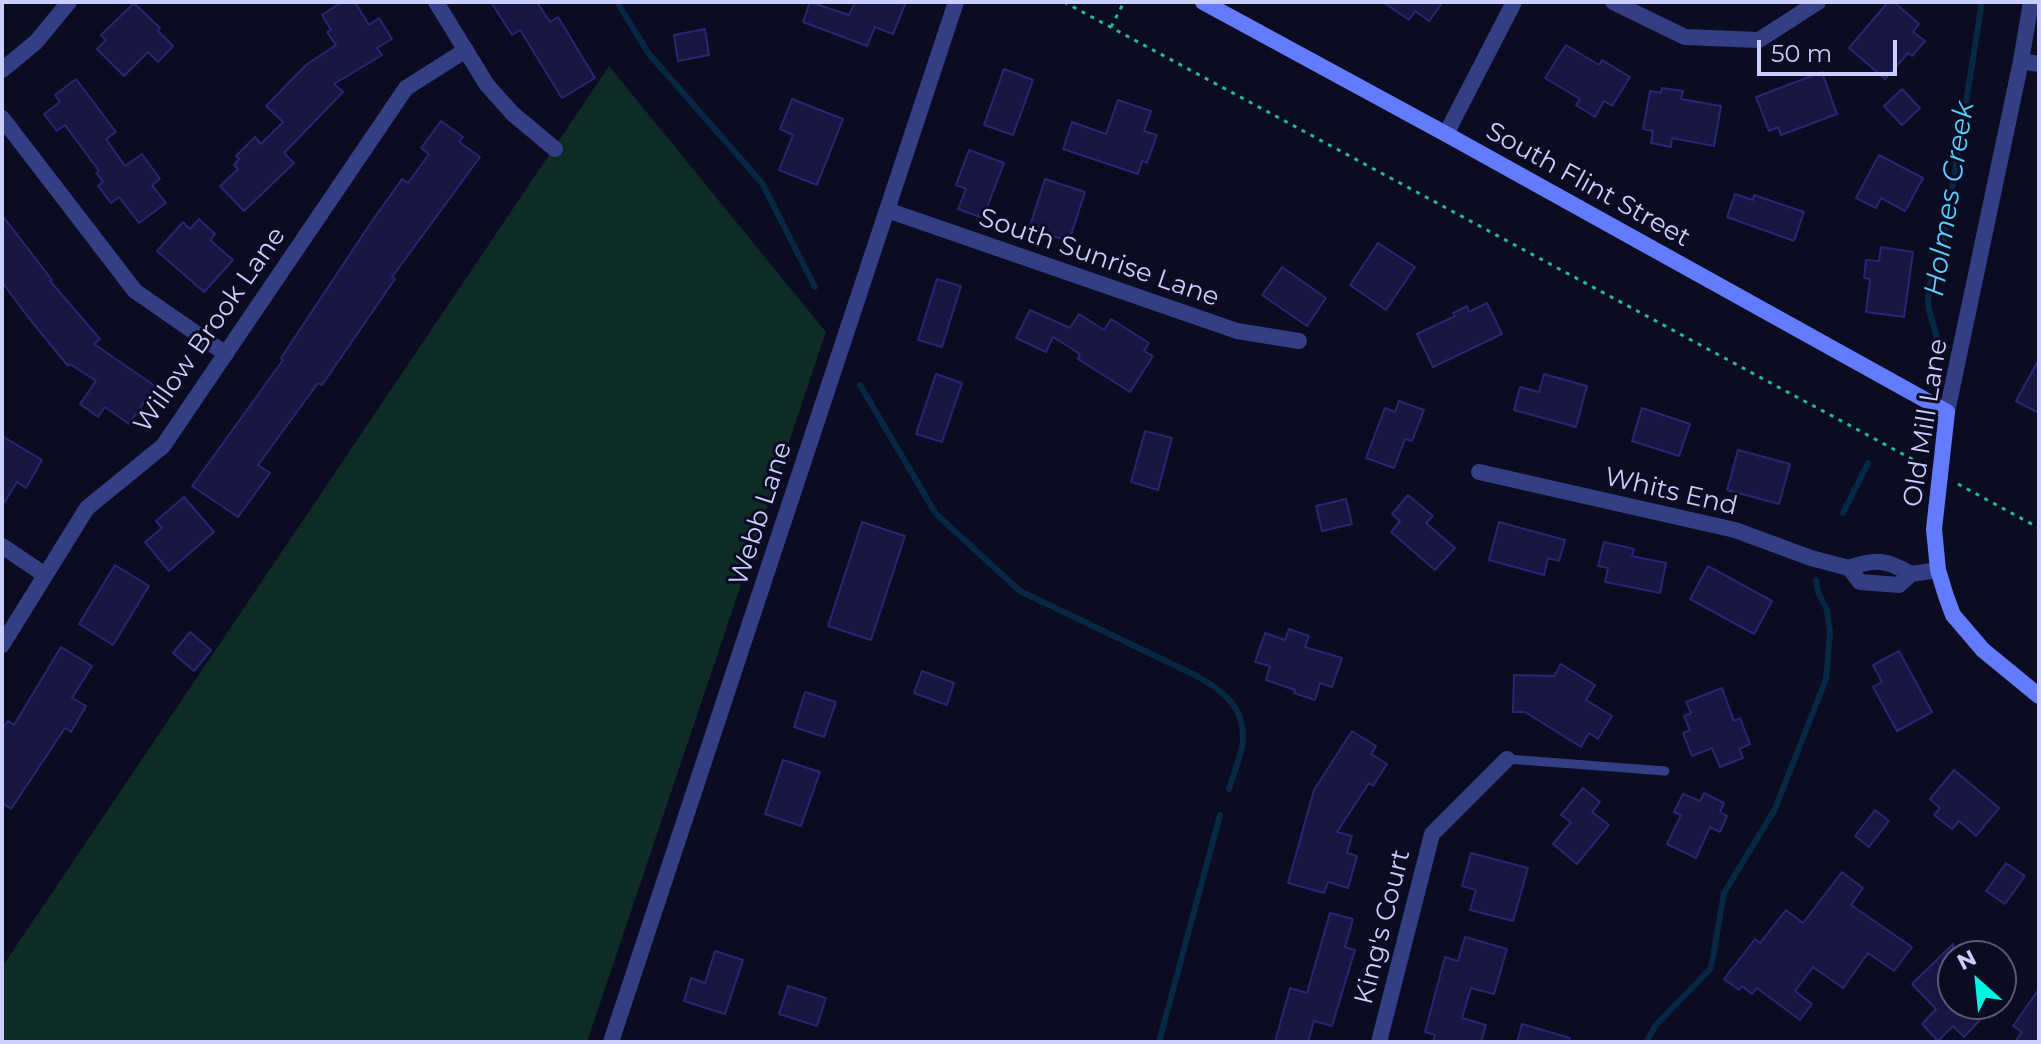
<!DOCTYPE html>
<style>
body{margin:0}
#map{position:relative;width:2041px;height:1044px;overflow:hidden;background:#0b0b21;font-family:Montserrat,sans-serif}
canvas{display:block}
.frame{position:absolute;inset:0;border:4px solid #cbcfff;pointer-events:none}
.north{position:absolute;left:1937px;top:940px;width:80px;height:80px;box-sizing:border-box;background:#0b0b21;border:2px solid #58597a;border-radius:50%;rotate:333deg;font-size:22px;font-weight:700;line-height:32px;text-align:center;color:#cbcfff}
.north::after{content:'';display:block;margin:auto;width:28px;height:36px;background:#00f6e2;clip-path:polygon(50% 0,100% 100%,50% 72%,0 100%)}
.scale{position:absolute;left:1757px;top:40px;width:140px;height:36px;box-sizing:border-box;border:4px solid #cbcfff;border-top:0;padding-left:10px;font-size:24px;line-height:28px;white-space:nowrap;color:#cbcfff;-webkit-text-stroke:6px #0b0b21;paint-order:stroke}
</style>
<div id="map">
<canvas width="2041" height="1044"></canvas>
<div class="frame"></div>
<div class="north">N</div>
<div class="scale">50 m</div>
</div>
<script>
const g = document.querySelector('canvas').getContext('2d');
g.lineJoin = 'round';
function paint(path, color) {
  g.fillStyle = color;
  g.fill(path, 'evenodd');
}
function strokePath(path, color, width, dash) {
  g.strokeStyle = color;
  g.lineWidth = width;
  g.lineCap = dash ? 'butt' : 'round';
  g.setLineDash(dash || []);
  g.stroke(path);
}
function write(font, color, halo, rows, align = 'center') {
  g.font = font + ' Montserrat,sans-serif';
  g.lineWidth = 6;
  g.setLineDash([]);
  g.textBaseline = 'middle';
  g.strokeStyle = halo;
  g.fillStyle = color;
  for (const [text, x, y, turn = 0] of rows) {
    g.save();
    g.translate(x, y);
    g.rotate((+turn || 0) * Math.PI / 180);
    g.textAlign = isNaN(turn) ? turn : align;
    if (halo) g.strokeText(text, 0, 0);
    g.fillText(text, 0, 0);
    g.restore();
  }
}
const green = new Path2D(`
 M609,66l217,266 -239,710h-585v-75z`);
const stream = new Path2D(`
 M617,2l32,52 113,129 53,104
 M1938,348c0,-17 -9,-30 -10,-45 -1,-17 9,-35 14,-51l40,-250
 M860,385l76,129 84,77 177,85c26,15 47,30 46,64 -1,14 -10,35 -14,49
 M1843,513l25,-50
 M1159,1042l61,-227
 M1646,1042l10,-17 55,-57 13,-75 51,-84 51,-130 4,-46 -3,-23 -9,-18 -2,-12`);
const building = new Path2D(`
 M342,2h13l14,23 10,-7 13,21 -15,9 5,7 -48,29 9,8 -59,61 10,10 -50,48 -24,-25 18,-17 -4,-4 5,-6 -3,-3 19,-19 6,7 22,-22 -17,-16 40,-41 30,-20 -9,-13 4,-2 -9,-15z
 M491,2h46l13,20 8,-5 37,61 -33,20 -42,-68 -8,5z
 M810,2l39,13 6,-13h51l-13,32 -18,-7 -8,19 -64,-24z
 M1383,2h60l-14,19 -14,-10 -6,9z
 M1888,2h6l25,22 -6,8 12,9 -13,15 -4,-3 -23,26 -36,-31z
 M134,3l26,25 -2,3 15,15 -15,16 -10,-10 -24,24 -27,-27 9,-9 -5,-5z
 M705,29l4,26 -31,6 -4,-26z
 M1566,45l33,20 3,-5 28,17 -18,29 -8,-5 -9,16 -19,-12 4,-6 -35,-21z
 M1004,69l29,11 -20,55 -29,-10z
 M1822,72l15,42 -56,21 -3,-8 -9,4 -13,-34z
 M76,79l40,53 -10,7 19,27 17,-12 18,25 -8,6 14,18 -27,20 -20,-26 -8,6 -13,-17 5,-4 -7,-9 3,-2 -34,-46 -8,6 -13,-17 16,-12 -5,-7z
 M1662,88l21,3 -2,8 40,7 -7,40 -42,-8 -1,9 -20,-4 2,-12 -10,-2 7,-38 11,2z
 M1902,89l18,19 -18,17 -18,-19z
 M792,99l51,20 -26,66 -38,-15 14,-35 -13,-6z
 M1118,100l33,11 -7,20 13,4 -10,28 -5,-2 -4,13 -75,-25 9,-27 34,12z
 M441,121l22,16 -4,5 21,15 -88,120 3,2 -73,106 -4,-2 -60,82 12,8 -32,44 -46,-31 91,-126 -2,-2 91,-137 30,-42 6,4 21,-29 -8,-6z
 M969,150l35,13 -21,55 -25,-9 8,-20 -10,-4z
 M1879,155l44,23 -18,33 -24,-13 -5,10 -20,-10z
 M1045,179l40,13 -16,49 -40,-12z
 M1735,194l18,6 1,-5 50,17 -10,29 -67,-24z
 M2,215l50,65 -2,1 50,58 -6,5 61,42 -26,38 -24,-17 -7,10 -18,-13 16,-23 -26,-17 -2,2 -40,-49 -26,-35z
 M199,219l16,15 -5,6 23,20 -29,32 -47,-41 26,-29 7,7z
 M1378,243l37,24 -29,43 -36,-25z
 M1881,247l32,5 -9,65 -38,-5 4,-33 -6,-1 2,-18 13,1z
 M1282,267l44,31 -19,28 -45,-31z
 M937,279l24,7 -19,61 -24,-7z
 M1487,303l15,31 -69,33 -16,-33 38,-18 -2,-3 14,-7 2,6z
 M1030,310l40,18 9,-14 25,16 7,-11 38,24 -5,8 9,5 -23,36 -52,-33 2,-5 -27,-17 -7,15 -30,-14z
 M2039,359v54l-23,-12z
 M936,374l26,9 -20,59 -26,-8z
 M1544,374l43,12 -11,41 -62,-17 6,-23 19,5z
 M1399,401l25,9 -12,31 -7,-2 -11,29 -28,-10 19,-50 10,4z
 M1642,408l48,16 -11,32 -47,-15z
 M1145,431l27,7 -14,52 -27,-8z
 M2,436l40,24 -16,28 -9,-6 -15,24z
 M1738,450l52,14 -11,40 -52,-14z
 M1408,495l25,21 -7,7 29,25 -20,22 -44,-38 9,-11 -8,-7z
 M184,497l30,35 -45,39 -24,-29 17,-14 -6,-7z
 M1346,499l6,25 -30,7 -6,-25z
 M862,522l43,14 -34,104 -43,-14z
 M1499,522l66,18 -6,21 -11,-3 -4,17 -55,-15z
 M1604,542l30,7 -2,7 34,7 -6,30 -55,-11 3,-14 -10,-2z
 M115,565l34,21 -36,59 -34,-21z
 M1708,566l64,35 -18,33 -64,-35z
 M1289,629l20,7 -4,11 37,11 -10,29 -12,-4 -5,17 -21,-7 1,-3 -29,-10 4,-14 -15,-4 10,-29 20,7z
 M190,632l21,18 -17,21 -21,-18z
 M61,647l31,19 -20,32 14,8 -15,26 -6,-4 -54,81 -9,-6v-74l6,-8 6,4z
 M1899,651l33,61 -35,19 -24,-44 9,-5 -9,-17z
 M1561,664l34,21 -9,15 26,16 -14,23 -9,-6 -8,14 -56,-35h-12l1,-37 40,1z
 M922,671l32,12 -7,22 -33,-12z
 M1722,688l12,33 6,-3 10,26 -11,5 4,9 -23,9 -8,-19 -20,8 -9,-23 7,-3 -6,-14 7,-3 -5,-11z
 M805,692l31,10 -12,35 -30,-10z
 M1352,731l24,15 -5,8 16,10 -14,22 -4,-3 -32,49 15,4 -5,17 10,3 -9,32 -20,-6 -4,11 -36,-10 26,-93z
 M783,760l37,12 -19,54 -36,-12z
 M1954,770l45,38 -23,28 -17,-15 -7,8 -18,-14 6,-7 -10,-9z
 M1583,788l17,14 -8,10 17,13 -32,39 -24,-20 18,-22 -10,-7z
 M1704,793l20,10 -4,9 7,4 -7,16 -10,-5 -14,31 -29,-14 14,-29 -7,-3 9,-18 17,7z
 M1875,810l14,11 -20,26 -14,-11z
 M1471,853l57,15 -15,53 -43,-11 6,-20 -14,-4z
 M2006,863l19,13 -20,28 -19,-13z
 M1842,872l21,16 -12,17 61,42 -18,24 -26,-18 -25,35 -30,-21 -18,24 17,13 -12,16 -43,-32 -5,6 -10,-8 -3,4 -15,-11 31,-40 5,4 26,-33 17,13z
 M1330,913l23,6 -8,28 10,3 -23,76 -18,-5 -6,21h-33l15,-54 17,5z
 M1465,937l42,12 -13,45 -23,-6 -9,30 24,7 -5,17h-48l2,-7 -10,-3 20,-75 13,4z
 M1953,944v60h11l16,16 -16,17 -11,-11 -15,15 -16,-17 14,-15 -24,-25z
 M715,951l28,9 -18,54 -41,-13 7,-23 14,5z
 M788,986l38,12 -9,28 -38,-12z
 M2039,989v53h-24l7,-10 -9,-6z
 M1522,1024l48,14 -1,4h-52z`);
const path = new Path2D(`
 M1064,2l859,463
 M1111,27l13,-25
 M1958,484l81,44`);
const service = new Path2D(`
 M1507,759l158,12`);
const minor = new Path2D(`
 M436,2l51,83 26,29 42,35
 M1613,2l72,35 74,3 59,-38
 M2021,61l18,3
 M2,70l34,-28 33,-40
 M2,118l133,173 91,63
 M1446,134l68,-132
 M887,210l350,121 62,10
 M1479,472l256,58 76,28 38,10 11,14 39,3 12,-11c-24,-14 -35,-16 -62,-6
 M2,546l43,29
 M1911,574l27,-4
 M2,645l85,-137 76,-62 243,-358 60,-38
 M611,1042l345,-1040
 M1379,1042l53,-208 75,-75`);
const tertiary = new Path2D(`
 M1947,412l74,-351 10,-59`);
const secondary = new Path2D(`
 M1203,2l243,132 501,278 -13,117 4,41 8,26 7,19 30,35 56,46`);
const streetNames = [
 ["South Flint Street",1588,185,29],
 ["South Sunrise Lane",1099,258,19],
 ["Willow Brook Lane",210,330,-55],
 ["Old Mill Lane",1926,423,-81],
 ["Whits End",1671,492,13],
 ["Webb Lane",761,514,-72],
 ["King's Court",1383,927,-76]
];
const waterNames = [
 ["Holmes Creek",1950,199,-81]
];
paint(green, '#0e2b25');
strokePath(stream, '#072844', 6);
paint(building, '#171643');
strokePath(building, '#272671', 2);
strokePath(path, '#24ba96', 3, [4, 6]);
strokePath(service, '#333e84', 9);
strokePath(minor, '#333e84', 16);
strokePath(tertiary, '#333e84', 16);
strokePath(secondary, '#627bff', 16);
write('26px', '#cbcfff', '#0b0b21', streetNames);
write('italic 28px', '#59d0ff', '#0b0b21', waterNames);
</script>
